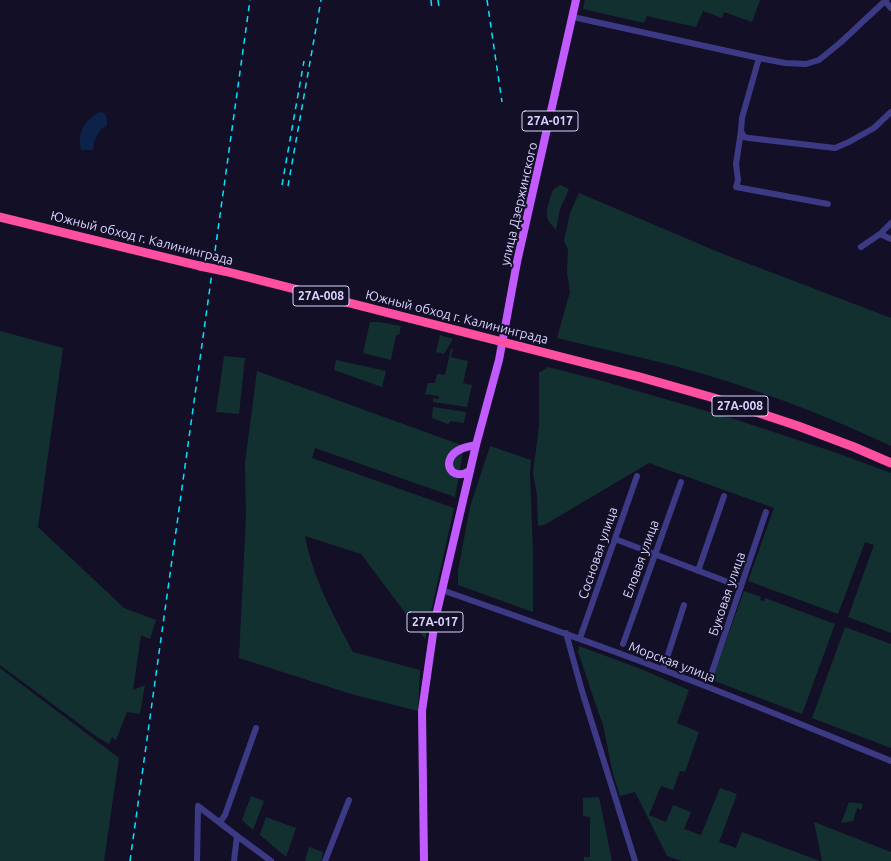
<!DOCTYPE html>
<meta charset="utf-8">
<style>
body{margin:0}
canvas{display:block;background:#130f26}
</style>
<canvas width="891" height="861"></canvas>
<script>
const g = document.querySelector('canvas').getContext('2d');
g.lineJoin = 'round';
function paint(path, color) {
  g.fillStyle = color;
  g.fill(path, 'evenodd');
}
function strokePath(path, color, width, dash) {
  g.strokeStyle = color;
  g.lineWidth = width;
  g.lineCap = dash ? 'butt' : 'round';
  g.setLineDash(dash || []);
  g.stroke(path);
}
function write(font, color, halo, rows, align = 'center') {
  g.font = font + ' Ubuntu,sans-serif';
  g.lineWidth = 4;
  g.setLineDash([]);
  g.textBaseline = 'middle';
  g.strokeStyle = halo;
  g.fillStyle = color;
  for (const [text, x, y, turn = 0] of rows) {
    g.save();
    g.translate(x, y);
    g.rotate((+turn || 0) * Math.PI / 180);
    g.textAlign = isNaN(turn) ? turn : align;
    if (halo) g.strokeText(text, 0, 0);
    g.fillText(text, 0, 0);
    g.restore();
  }
}
const green = new Path2D(`
 M585,0h175l-8,22 -28,-10 -2,6 -19,-7 -7,16 -49,-11 -3,7 -61,-14z
 M560,185l9,4 -9,20 -4,21c-3,-4 -7,-7 -8,-11 -4,-6 3,-23 5,-29z
 M579,193l144,61 168,64v128c-69,-33 -142,-60 -216,-80 -39,-10 -78,-18 -118,-28l13,-46 -3,-20 1,-23 -4,-8 6,-28z
 M370,322h9l22,4 -2,9h-3l-5,25 -28,-7z
 M0,331l63,17 -25,179 86,81 32,12 -6,19 -9,-4 -8,55 12,-5 -5,29 -13,-2 -11,28 -4,-3 -3,7 -12,-7 -97,-72z
 M440,335l13,4 -9,15 -8,-2z
 M451,349h2l-2,8 17,4 -5,22 9,2 -5,22 -34,-5v-4l6,1v-3l-14,-2 3,-11h7l2,-9 8,1z
 M224,356l21,2 -6,56 -23,-2z
 M336,360l50,11 -4,16 -48,-17z
 M548,367l51,13 135,39 100,33 57,21v160l-43,-16 26,-72 -9,-3 -27,72 -90,-33 26,-73 -125,-45 -103,61 -8,2 -1,-31 -4,-22 6,-47v-53z
 M257,371l207,75 -9,51 -140,-49 -3,10 142,50 -29,131 -64,-85 -56,-18c8,43 28,78 48,116l67,18 -2,41 -67,-17 -112,-36 7,-142 -1,-53z
 M433,407l33,5 -2,11 -13,-2 -3,3 -16,-6z
 M490,446l41,14 -1,14 3,79v59l-75,-27v-14l12,-64z
 M744,591l17,6 -1,3 4,1 1,-3 70,26 -33,90 -90,-34z
 M845,627l46,17v104l-79,-30z
 M579,646l62,23 48,21 -12,33 22,9 -14,40 -5,-1 -7,19 -12,-4 -12,29 17,7 7,-17 18,7 -7,17 17,6 19,-47 17,6 -18,48 17,6 6,-16 78,29h-138l-15,-5 -32,-64 -15,4 -7,-22 -10,-49 -14,-40 1,-1h-1l-11,-32z
 M0,668l119,90 -15,103h-104z
 M251,796l13,5 -11,29 -11,-10z
 M599,797l13,64h-28v-4h6v-40l-7,-1v-18z
 M849,802l14,2 -2,6 -4,-2 -4,13 -12,2z
 M266,817l30,11 -10,29 -26,-22z
 M814,822l77,30v9h-69z
 M309,847l14,5 -2,9h-16z`);
const water = new Path2D(`
 M99,112l6,1 2,7v5c-11,7 -12,14 -14,25h-12c-4,-18 3,-28 18,-38z`);
const minor = new Path2D(`
 M885,1l6,7
 M573,17l186,41 26,5 21,1 13,-4 21,-17 46,-43
 M759,58l-17,60 -1,13 3,6 5,1 86,10 14,-6 25,-14 17,-16
 M741,131l-5,33 2,16 -2,7 92,17
 M880,234l11,5
 M861,247l19,-13 11,-11
 M615,539l126,48
 M698,571l26,-75
 M442,590c73,26 146,51 219,79 77,29 154,61 230,92
 M566,633l16,58 53,170
 M580,638l57,-162
 M623,644l58,-162
 M663,670l21,-65
 M711,675l55,-163
 M198,806l39,30 34,25
 M220,822l5,-7 31,-87
 M197,861l1,-55
 M234,861l3,-25
 M325,861l24,-61`);
const major = new Path2D(`
 M470,471c-21,12 -30,-13 -9,-22 4,-2 10,-3 15,-4
 M424,861l-2,-150 13,-91 41,-175 23,-85 18,-98 59,-262`);
const highway = new Path2D(`
 M0,217l200,49
 M224,271l416,106 74,21 84,28 56,21 37,16`);
const rail = new Path2D(`
 M431,0l1,11
 M438,0l1,7
 M487,0l15,102
 M282,185l22,-124
 M288,186l33,-186
 M130,861l120,-861`);
const highwayBridge = new Path2D(`
 M200,266l24,5`);
const shields = [
 [550,121,56],
 [321,296,56],
 [740,406,56],
 [435,622,56]
];
const shieldNames = [
 ["27А-017",550,121],
 ["27А-008",321,296],
 ["27А-008",740,406],
 ["27А-017",435,622]
];
const streetNames = [
 ["улица Дзержинского",519,204,-77],
 ["Южный обход г. Калининграда",142,238,14],
 ["Южный обход г. Калининграда",457,317,14],
 ["Сосновая улица",598,553,-71],
 ["Еловая улица",641,559,-70],
 ["Буковая улица",727,594,-71],
 ["Морская улица",672,662,21]
];
paint(green, '#12302f');
paint(water, '#0c2248');
strokePath(minor, '#3d3a85', 6);
strokePath(major, '#c25bff', 8);
strokePath(highway, '#ff4fa3', 9);
strokePath(rail, '#00e5ff', 1.5, [6, 5]);
strokePath(highwayBridge, '#ff4fa3', 9);
for (const [x, y, w] of shields) {
  const box = new Path2D();
  box.roundRect(x - w / 2, y - 10, w, 20, 3);
  g.fillStyle = '#130f26';
  g.fill(box);
  strokePath(box, '#d9d4ff', 1);
}
write('bold 12px', '#d9d4ff', null, shieldNames);
write('13px', '#d9d4ff', '#130f26', streetNames);
</script>
